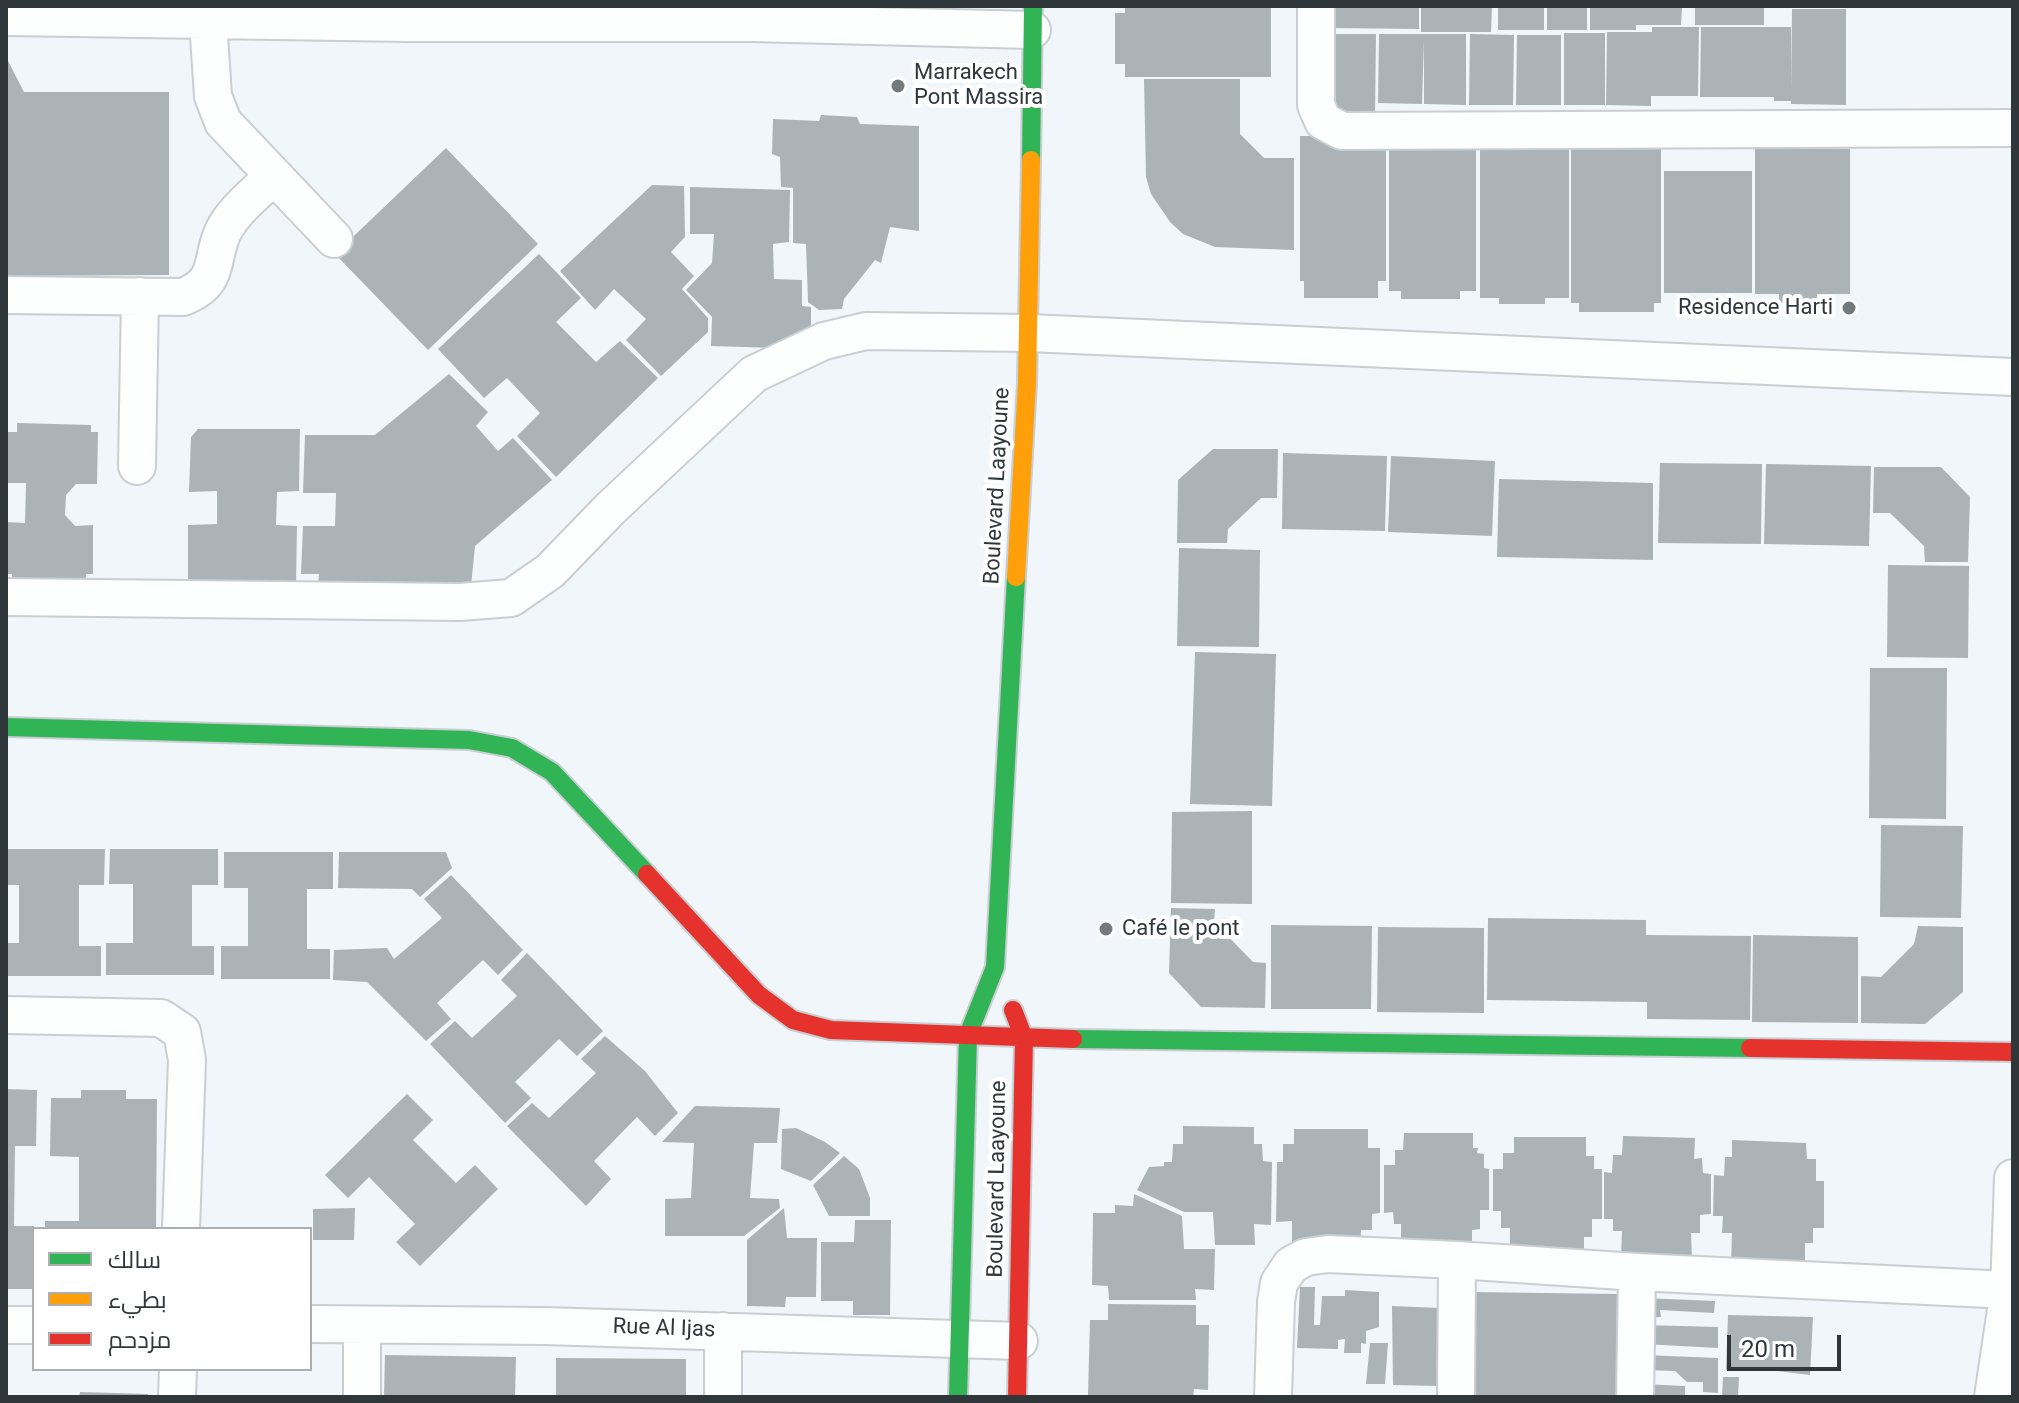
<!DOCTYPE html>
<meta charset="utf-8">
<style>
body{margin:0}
#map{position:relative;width:2019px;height:1403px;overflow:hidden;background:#f0f6fa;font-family:Roboto,Cairo,sans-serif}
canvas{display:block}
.frame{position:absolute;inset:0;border:8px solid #30373b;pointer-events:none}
.legend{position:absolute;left:32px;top:1227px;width:280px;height:144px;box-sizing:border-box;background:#fff;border:2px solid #acafb1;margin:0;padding:10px 14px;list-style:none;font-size:24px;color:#30373b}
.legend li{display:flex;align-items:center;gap:16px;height:40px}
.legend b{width:40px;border:2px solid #acafb1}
.scale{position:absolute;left:1727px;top:1335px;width:114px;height:36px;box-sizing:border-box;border:4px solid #30373b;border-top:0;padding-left:10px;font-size:24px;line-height:28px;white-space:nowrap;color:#30373b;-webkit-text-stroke:6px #fff;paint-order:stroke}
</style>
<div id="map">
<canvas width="2019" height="1403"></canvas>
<div class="frame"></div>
<ul class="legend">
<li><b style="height:10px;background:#30b455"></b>سالك</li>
<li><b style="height:10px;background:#ff9f0a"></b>بطيء</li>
<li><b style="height:10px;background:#e5322d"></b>مزدحم</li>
</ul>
<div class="scale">20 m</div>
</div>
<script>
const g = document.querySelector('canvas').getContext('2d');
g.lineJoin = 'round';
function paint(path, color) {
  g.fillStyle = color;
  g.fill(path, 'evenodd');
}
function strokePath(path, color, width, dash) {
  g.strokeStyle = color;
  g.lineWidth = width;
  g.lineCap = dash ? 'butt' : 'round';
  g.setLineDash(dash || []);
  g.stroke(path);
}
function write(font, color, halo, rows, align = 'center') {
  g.font = font + ' Roboto,sans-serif';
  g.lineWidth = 8;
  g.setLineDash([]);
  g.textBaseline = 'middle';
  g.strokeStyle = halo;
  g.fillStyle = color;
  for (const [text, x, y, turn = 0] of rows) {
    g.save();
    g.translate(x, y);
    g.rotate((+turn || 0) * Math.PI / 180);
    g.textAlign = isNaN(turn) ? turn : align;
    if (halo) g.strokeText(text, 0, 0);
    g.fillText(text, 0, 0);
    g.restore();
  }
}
const building = new Path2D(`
 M1125,6h146v71h-146v-13h-10v-51h10z
 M1331,6h88v23l-88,-1z
 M1421,6h71l-1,26h-70z
 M1498,6h46v24h-46z
 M1547,6h40v24h-40z
 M1590,6h92l-1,19h-45v5h-46z
 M1695,6h69v19h-69z
 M1792,9h54v96l-55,-1v-3h-17v-4h-74l1,-70h90v62z
 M1652,27h47l-1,69h-47v10l-45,-1 1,-73h45z
 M1564,33h41v72h-41z
 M1328,34h48l-1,81h-47z
 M1379,34h87v71l-42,-1v-64l-2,64 -44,-1z
 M1470,34l44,1 -1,70h-44z
 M1517,35h44v70h-45z
 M6,57l18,35h145v183l-163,1z
 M1144,79h96v55l24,24h30v92l-79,-3 -32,-13 -13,-12 -19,-28 -5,-17z
 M821,115l36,2 3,7 59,2v105l-29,-4 -9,36 -6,-3 -31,39 -2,10 -23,1 -11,-8 -2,-58 -13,-1v-55l-12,-1 -1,-30 -8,-3 1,-35 46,2z
 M1300,136h86v145h-8v17h-74v-17h-4z
 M1389,136h87v155h-16v8h-59v-8h-12z
 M1480,137h89v161h-24v6h-46v-6h-19z
 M1571,138h90v165h-7v9h-75v-9h-8z
 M446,148l92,96 -110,106 -93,-96z
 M1755,149h95v145h-33v9h-38v-9h-24z
 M1664,171h88v122h-88z
 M652,185l32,1 1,51 -14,15 23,24 -12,13 26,29v14l-47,44 -35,-36 20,-21 -32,-30 -19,21 -35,-39z
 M690,187l100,3 -1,52 -16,2 1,35 28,1v26l9,1v34h-33l-1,7 -66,-2 1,-29 -26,-27 26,-27 2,-29h-24z
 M539,254l42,44 -25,24 40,40 24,-21 38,37 -102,99 -39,-41 23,-23 -33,-35 -23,20 -46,-49z
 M449,374l39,38 -12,14 22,25 15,-13 39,42 -77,66 -4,40 -153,1 1,-13h-18l2,-48h32l1,-33h-33l2,-58h70z
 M17,423l74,2v7h7l-1,52h-21l-10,11 -1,20 10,11 18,-1v49h-7v10l-74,-1v-9h-6v-52l19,1 1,-40h-19v-51h10z
 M198,429h102l-1,62 -22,1 -1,33 21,1 -1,59h-108v-60l29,-1v-33l-28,1 2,-55z
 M1213,449h65l-1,49h-16l-33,31 -1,14h-50l1,-63z
 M1283,453l104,3 -2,75 -103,-2z
 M1391,456l104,5 -3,75 -104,-4z
 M1660,463l102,1 -1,80 -103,-1z
 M1766,464l105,2 -2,80 -105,-2z
 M1874,467h67l29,30 -2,65h-43l-1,-16 -34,-33h-17z
 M1499,479l154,4v77l-156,-3z
 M1179,548l81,2 -1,97 -82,-1z
 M1888,565l81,1 -1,92 -81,-1z
 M1195,652l81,2 -4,152 -82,-2z
 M1870,668h77l-1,151 -77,-1z
 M1252,811v93l-81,-1 1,-91z
 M1881,825l82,1 -2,92 -81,-1z
 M6,849h99l-1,36h-25v61h22v30h-95v-33h13v-58h-13z
 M110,849h108v36h-26v61h22v29h-108v-32h27v-59h-24z
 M224,852h109v37h-26v60h23v30h-109v-33h27v-58h-24z
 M339,852h107l6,16 -32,29 -8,-8 -74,-1z
 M451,875l72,75 -25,25 -15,-15 -46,43 14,16 -25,22 -59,-59 -34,-2 1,-30 53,-2 7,11 48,-41 -18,-19z
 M1171,908l44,1 -1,13 39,40 13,1 -1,45 -64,-1 -32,-34z
 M1488,918l158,2v15l105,1 -1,84 -103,-1v-17l-160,-2z
 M1271,925l101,1 -1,83h-100z
 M1918,926l45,1v65l-38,32 -64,-1v-47l20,1 33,-33z
 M1378,927l106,1v85l-107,-1z
 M1753,935l105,2v86l-106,-1z
 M527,953l76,78 -26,25 -18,-17 -44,43 16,16 -26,25 -75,-79 25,-23 17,17 45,-42 -16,-16z
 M605,1036l40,35 33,42 -23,23 -18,-19 -43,44 17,18 -25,27 -79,-80 25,-23 17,15 47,-45 -15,-14z
 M6,1089l31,1 -1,56h-21l-1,80h20v63h-28z
 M81,1090h45v9h31l-1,130h-111v-8h34v-64l-29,-1 1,-58h30z
 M407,1094l26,26 -20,20 43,43 19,-18 23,24 -78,77 -24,-24 19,-18 -46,-47 -21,21 -23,-23z
 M695,1106l85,2 -3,35h-23l-4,55 29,1 1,9 -36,28h-79v-37l26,-1 3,-55 -32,-1z
 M1183,1126l71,1v17h8l1,17 9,1 -1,63 -17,-1 1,21h-40l-2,-33h-29l-47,-22 12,-23 15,-1v-4h8l1,-18h10z
 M796,1128l29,14 15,11 -29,28 -30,-12 1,-40z
 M1294,1129h74v19h12v65l-8,1v16h-11l-1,21 -68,-1v-29l-16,1 1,-60h6v-18h11z
 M1404,1133h69v15h5l-1,5 7,1v14l5,1v41h-9v19l-8,1v22h-71v-28h-7l-1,-12 -9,1v-48h11v-15h8z
 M1623,1136l72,2 -1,21 8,-1 1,15 8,1v40l-11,1v18h-9l1,26 -71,-1 1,-27h-9v-12h-9v-47l8,1 1,-18h9z
 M1514,1137h72v19h8v13h8v50h-10v18h-8v19h-74v-28h-9v-17h-8v-42h10v-16h11z
 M1732,1140l74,3 1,16h9v22h8v47h-11v15h-8v20h-74l1,-30h-10l1,-17h-10l1,-41 10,1 1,-19h7z
 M844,1156l15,13 11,29v18h-41l-16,-31z
 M1134,1194l48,22 2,33h31l-1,41 -19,-1 1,11h-87l-1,-14 -16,-1 1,-72h22v-8l18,1z
 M355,1208l-1,32h-41v-31z
 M784,1208l3,30h30l-1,59h-30l-1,10 -38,-1v-66z
 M855,1220h36l-1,95h-37v-14h-32v-59h33z
 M1300,1287h15l-1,38h6l2,-29h23v-6l34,2v35l-13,4v13l-5,-1v10h-17l1,-14 -7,1v9l-41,-1z
 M1472,1292l145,2 -1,103h-145z
 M1644,1298l71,3 -1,12 -54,-3 1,7 -17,1z
 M1108,1304l88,1v20h13l-1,65 -14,-1 -1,8h-86v-2h-19l2,-75h18z
 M1392,1306l47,2 -1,78 -45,-1z
 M1728,1315l85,2 -3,58 -41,-5h-43z
 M1643,1325l75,2v21l-75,-4z
 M1370,1343h18l-3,41h-19z
 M385,1355l131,2 -1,40h-131z
 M1643,1355l75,3v35l-15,-1v-10h-16l-12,-11 -31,-1z
 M556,1358l130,1v38h-130z
 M1723,1377h16l-1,20h-16z
 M1642,1384l43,2v11h-43z
 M80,1392l68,2v3h-69z`);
const street = new Path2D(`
 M1316,6v99l7,16 19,10 671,-3
 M6,17l402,6h342l282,7
 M208,21l5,75 10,26 111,117
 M6,295l177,2c41,-16 25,-41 43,-71 12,-19 31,-34 48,-50
 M137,466l3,-170
 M6,597l454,5 51,-4 39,-27 61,-63 143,-134 70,-33 42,-10 163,2 984,44
 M6,1015l155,3 21,14 5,28 -6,169
 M310,1324l235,2 474,15
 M6,1325h28
 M362,1325v72
 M177,1397l1,-28
 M723,1397v-66
 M1273,1397l3,-95 3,-19 12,-18 15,-8 22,-3 129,6 180,12 372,18
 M1456,1397l1,-137
 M1635,1397l2,-125
 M1993,1397l16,-107 4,-112`);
const fast = new Path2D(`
 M1031,160l2,-154
 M6,727l463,13 43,8 40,24 95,102
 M1073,1039l677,9
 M958,1397l10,-362 27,-68 21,-390`);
const slow = new Path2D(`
 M1016,577l11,-194 4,-223`);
const jam = new Path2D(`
 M647,874l112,121 34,25 38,10 242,9
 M1013,1010l11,28 -7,359
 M1750,1048l263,4`);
const markers = [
 [898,86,8,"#737a7e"],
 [1849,308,8,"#737a7e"],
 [1106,929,8,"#737a7e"]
];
const poiNames = [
 ["Marrakech",914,73],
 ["Pont Massira",914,98],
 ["Residence Harti",1833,308,"right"],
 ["Café le pont",1122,929]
];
const streetNames = [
 ["Boulevard Laayoune",998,486,-87],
 ["Boulevard Laayoune",998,1179,-89],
 ["Rue Al Ijas",664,1329,2]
];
paint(building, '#acb3b6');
strokePath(street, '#c8ced2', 40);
strokePath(fast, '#c8ced2', 22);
strokePath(slow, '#c8ced2', 22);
strokePath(jam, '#c8ced2', 22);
strokePath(street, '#fdfefe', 36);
strokePath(fast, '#30b455', 18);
strokePath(slow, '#ff9f0a', 18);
strokePath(jam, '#e5322d', 18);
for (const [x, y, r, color] of markers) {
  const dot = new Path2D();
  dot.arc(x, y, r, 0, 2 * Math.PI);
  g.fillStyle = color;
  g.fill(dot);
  strokePath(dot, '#fff', 3);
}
write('22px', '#30373b', '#fff', poiNames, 'left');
write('22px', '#30373b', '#fff', streetNames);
</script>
